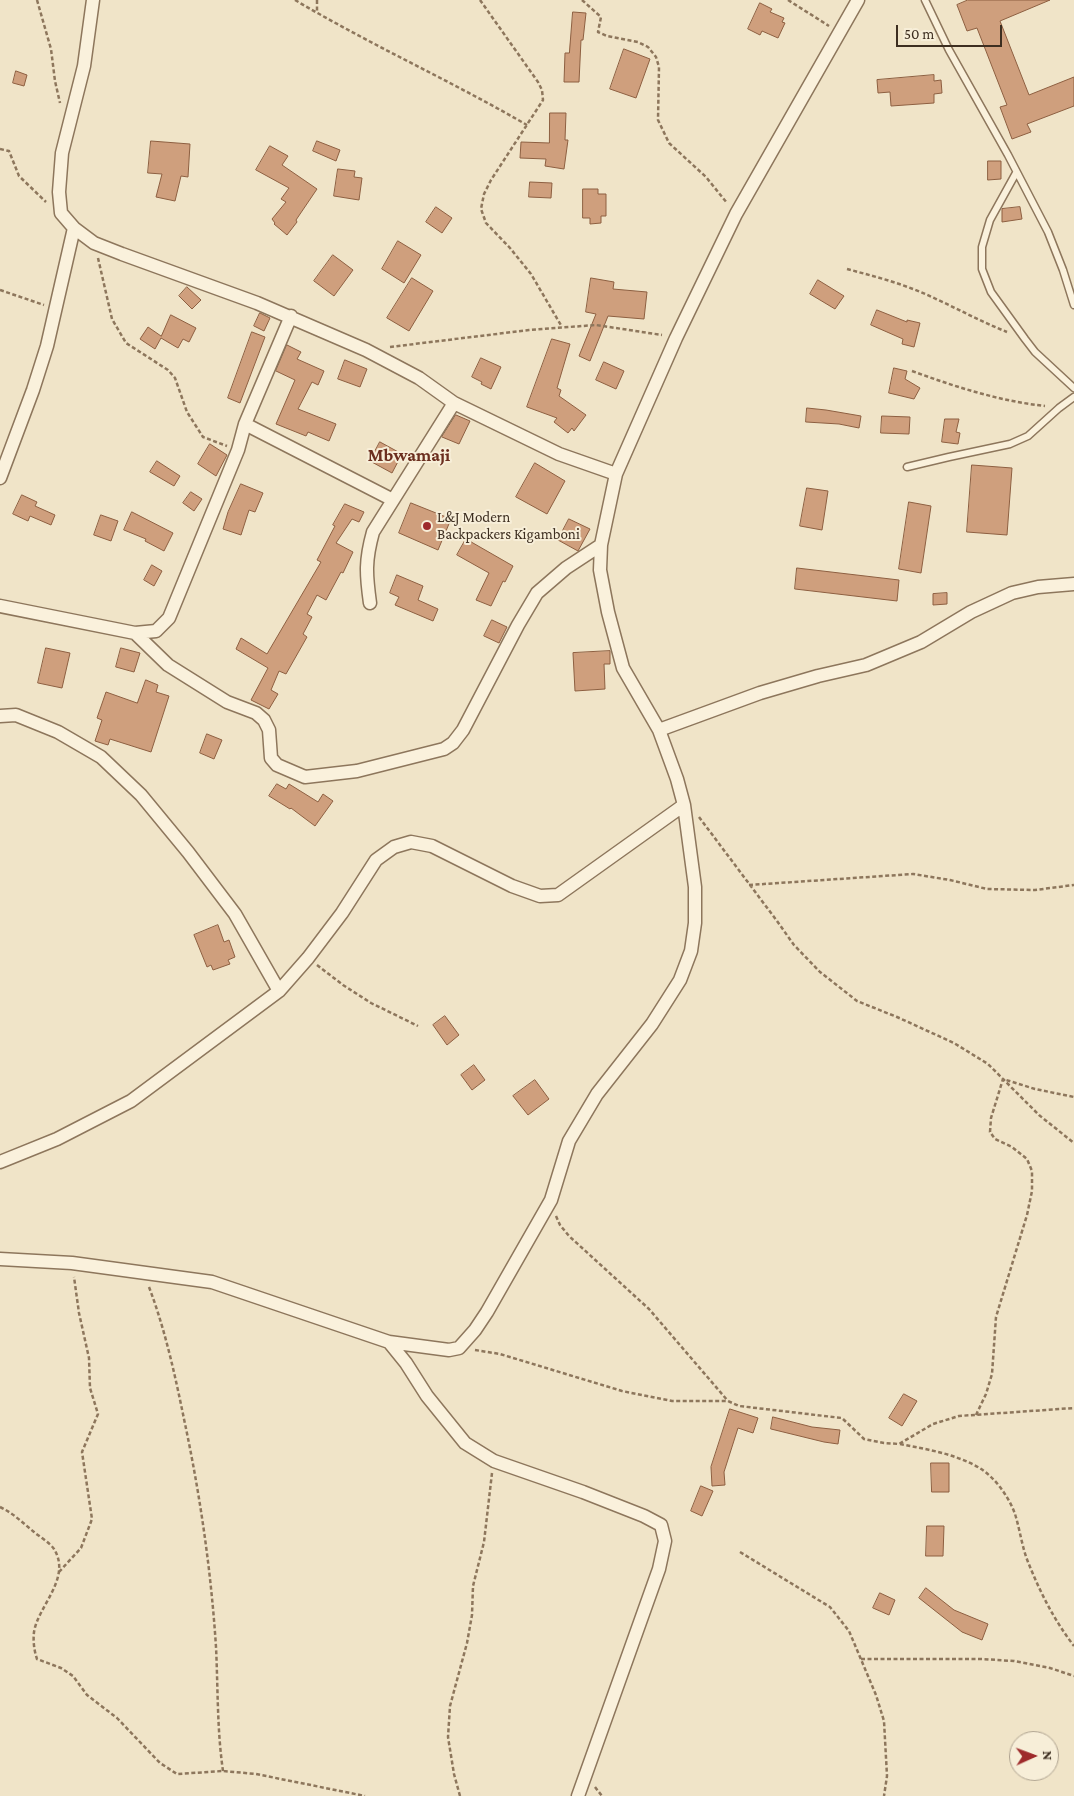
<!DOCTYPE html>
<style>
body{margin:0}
#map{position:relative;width:1074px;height:1796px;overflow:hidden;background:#f0e4c8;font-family:"Crimson Pro",serif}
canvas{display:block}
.north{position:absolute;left:1009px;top:1731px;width:50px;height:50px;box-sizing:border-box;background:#f7eed8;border:1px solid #ada18e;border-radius:50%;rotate:88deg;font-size:14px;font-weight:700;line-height:20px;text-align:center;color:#3d2e20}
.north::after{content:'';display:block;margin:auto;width:18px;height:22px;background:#9e2a2b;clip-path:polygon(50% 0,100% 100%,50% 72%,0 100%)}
.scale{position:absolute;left:896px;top:25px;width:106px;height:22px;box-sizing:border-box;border:2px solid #3d2e20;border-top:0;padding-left:6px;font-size:15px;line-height:18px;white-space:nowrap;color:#3d2e20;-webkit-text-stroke:4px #f7eed8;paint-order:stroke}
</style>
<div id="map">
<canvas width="1074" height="1796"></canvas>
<div class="north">N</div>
<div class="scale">50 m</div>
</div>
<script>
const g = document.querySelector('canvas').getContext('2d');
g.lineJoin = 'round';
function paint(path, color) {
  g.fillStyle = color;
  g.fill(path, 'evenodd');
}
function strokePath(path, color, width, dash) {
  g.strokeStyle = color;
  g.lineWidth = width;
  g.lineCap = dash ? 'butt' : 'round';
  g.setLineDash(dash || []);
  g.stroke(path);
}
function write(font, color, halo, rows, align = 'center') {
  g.font = font + ' "Crimson Pro",serif';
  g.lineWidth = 4;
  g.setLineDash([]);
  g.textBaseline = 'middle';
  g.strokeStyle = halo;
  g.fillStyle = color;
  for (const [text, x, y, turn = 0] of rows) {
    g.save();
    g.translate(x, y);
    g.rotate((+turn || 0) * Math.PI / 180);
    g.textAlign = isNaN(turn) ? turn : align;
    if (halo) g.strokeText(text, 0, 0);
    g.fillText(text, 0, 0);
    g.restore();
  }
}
const building = new Path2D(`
 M968,0h82l-50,21 29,74 45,-18v29l-47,18 4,8 -19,7 -12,-32 7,-2 -30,-77 -10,3 -10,-26z
 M760,3l12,6 -2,3 14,6 -2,4 3,1 -7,15 -16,-7 -2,4 -12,-6z
 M573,12l13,1 -3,27h-2l-2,42h-15l1,-29h4z
 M624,49l26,10 -14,39 -26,-9z
 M16,71l11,4 -3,11 -11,-3z
 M934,75v6l7,-1 1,13 -8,1v9l-43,3 -1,-14 -12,1 -1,-13z
 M550,113h16l-1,27h3l-4,29 -19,-3 1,-7 -26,-1 1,-16 28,1z
 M151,141l39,3 -2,33 -7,-1 -6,25 -19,-4 6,-23 -14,-1z
 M317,141l23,9 -4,11 -23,-10z
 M270,146l18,10 -6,9 35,24 -21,31 1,2 -10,13 -13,-11 1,-1 -3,-4 14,-17 -5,-3 8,-11 -33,-18z
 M988,161h13v18l-13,1z
 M338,169l17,2 -1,6 8,1 -3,22 -25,-4z
 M530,182l22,1 -1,15 -22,-1z
 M583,189h15v5h8v22h-5v7l-11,1v-6h-7z
 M436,207l16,11 -10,15 -16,-11z
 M1020,207l2,12 -20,3v-13z
 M398,241l23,14 -17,28 -22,-14z
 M333,255l20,15 -19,26 -20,-15z
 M412,278l21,13 -24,40 -22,-13z
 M591,278l23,4 -1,7 34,3 -3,27 -36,-3 -18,45 -11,-5 17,-42 -10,-2z
 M818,280l26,16 -9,13 -25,-15z
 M187,287l14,13 -9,9 -13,-13z
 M877,310l30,12v-2l13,3 -6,24 -12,-3 1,-5 -32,-14z
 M260,313l10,5 -6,13 -10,-5z
 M171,315l25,13 -7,14 -6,-3 -5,9 -17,-10 -6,11 -15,-10 8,-12 13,9z
 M252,332l13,5 -25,66 -12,-5z
 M552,339l18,5 -13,44 4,2 -2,6 27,19 -12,16 -2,-3 -4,5 -14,-11 3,-4 -30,-11z
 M287,345l14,7 -4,7 27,12 -6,14 -6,-3 -14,27 38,15 -7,17 -21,-9 -2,4 -30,-12 19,-44 -19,-9z
 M481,358l20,9 -10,22 -10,-5 1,-2 -10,-5z
 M345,360l22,9 -7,18 -22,-8z
 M604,362l20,9 -8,18 -20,-9z
 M894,368l13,3 -2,8 15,9 -6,11 -25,-6z
 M807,408l19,2 35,6 -2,12 -20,-4 -33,-2z
 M456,415l14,6 -11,23 -17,-7z
 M882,416l28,1 -1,17 -28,-1z
 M945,419h14l-3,13 4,1 -2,11 -16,-2z
 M380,442l22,12 -10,19 -22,-12z
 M210,444l17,11 -11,21 -18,-12z
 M157,461l23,15 -6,10 -24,-14z
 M535,463l30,18 -18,33 -31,-17z
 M972,465l40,3 -5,67 -40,-3z
 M241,484l22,9 -8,19 -6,-2 -8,25 -18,-6 5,-17z
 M807,488l21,3 -6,39 -22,-4z
 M191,492l11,7 -8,12 -11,-8z
 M22,495l15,7 -2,4 20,9 -4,10 -21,-9 -2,5 -15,-7z
 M909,502l22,4 -10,67 -22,-4z
 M411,503l40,16 -13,31 -39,-17z
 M345,504l19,8 -5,10 -7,-3 -16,24 17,9 -10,21 -2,-1 -15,28 -9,-5 -10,19 5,3 -9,17 4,3 -21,37 -7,-3 -8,19 7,4 -9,15 -18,-9 17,-32 -32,-19 5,-11 26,16 54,-92 -4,-2 18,-34 -2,-1z
 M132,512l41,21 -9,18 -19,-10 1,-2 -22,-9z
 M101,515l17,6 -7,20 -17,-6z
 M569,519l21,10 -12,22 -20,-11z
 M466,539l47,27 -8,16 -2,-1 -12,25 -15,-6 13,-27 -32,-18z
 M152,565l10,6 -8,15 -10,-6z
 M797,568l102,12 -2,21 -102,-12z
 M397,575l26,11 -5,14 20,9 -5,12 -38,-16 4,-8 -9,-4z
 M947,593v11l-14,1v-11z
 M492,620l15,7 -8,16 -15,-7z
 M46,648l24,5 -8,35 -24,-5z
 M121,648l19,5 -6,19 -18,-5z
 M610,651v13h-6l1,25 -30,2 -2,-38z
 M146,680l12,5 -2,7 13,4 -18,56 -41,-13 -2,6 -13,-4 7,-21 -5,-2 9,-26 31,11z
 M207,734l15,6 -8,19 -14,-6z
 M277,784l9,5 3,-5 29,18 5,-8 10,7 -18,25 -24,-18 -1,1 -21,-13z
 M218,925l6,17 5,-2 6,17 -7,3 2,4 -17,6 -2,-5 -4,2 -13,-32z
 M445,1016l14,19 -12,10 -14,-20z
 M474,1065l11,15 -13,10 -11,-15z
 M535,1080l14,19 -21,16 -15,-19z
 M904,1394l13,7 -15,25 -13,-8z
 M730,1409l28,9 -5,15 -15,-5 -14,44 1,13 -13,1 -1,-19z
 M773,1417l39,10 28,3 -2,14 -14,-2 -53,-13z
 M931,1463h18v29h-17z
 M701,1486l12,5 -11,25 -11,-5z
 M927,1526h17l-1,30h-17z
 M926,1588l28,22 34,14 -6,16 -20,-8 -43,-34z
 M880,1593l15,7 -6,15 -16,-7z`);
const path = new Path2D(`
 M37,0l14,49 4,32 5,22
 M295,0c76,45 156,81 232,125
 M317,0v13
 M480,0l58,82 4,8 1,10 -52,80 -7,14 -3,15 5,14 24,25 21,26 31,53
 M582,0l19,17 -3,15 9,4 31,6 10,5 8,10 3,10 -1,53 11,23 37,34 21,26
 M788,0l41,26
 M0,149l9,2 10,25 27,26
 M98,258l14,61 14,24 42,27 7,8 12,34 16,25 24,9
 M847,269c30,8 61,16 89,30 24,11 46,23 71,33
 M0,290l44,15
 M390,347l139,-17 67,-5 66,10
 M912,371c44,16 87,30 133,35
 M699,817l78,104 17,24 26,27 37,29 40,16 57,26 34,21 51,51 35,28
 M749,885l164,-11 37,6 37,9 48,1 39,-5
 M317,965l26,20 28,18 47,23
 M556,1216l4,9 9,11 80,73 79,92
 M149,1287c16,42 26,88 35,132 16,75 27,151 32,228 2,41 1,83 7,124
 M475,1350l25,4 122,37 50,10h56l11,5 103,12 22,21 20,4 15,1 34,-20 26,-8 115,-8
 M976,1415l10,-21 6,-20 4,-57 31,-102 5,-24v-20l-5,-12 -15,-12 -17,-8 -5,-7 1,-14 12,-39 32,10 39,8
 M900,1444c25,5 51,9 74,21 19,9 34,30 41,49 5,16 7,33 13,48 12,30 26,58 46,84
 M0,1507c13,6 23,16 34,25 6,5 16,11 20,17 18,29 -16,57 -20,83 -1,9 0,18 3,27l24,9 12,8 14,19 30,23 43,45 17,11 46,-3 33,3 109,22
 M740,1552l90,55 19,24 27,64 8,26 3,55 -3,20
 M59,1572l22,-24 11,-29 -10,-67 16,-38 -8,-26 -1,-30 -10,-45 -5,-36
 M861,1659h120l33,2 36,7 24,8
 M595,1787l7,9
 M460,1796l-6,-22 -6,-37 2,-31 17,-63 5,-28 1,-29 11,-44 8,-69`);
const service = new Path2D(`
 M925,0l24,50 59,105 40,77 15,38 11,35
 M1016,173l-26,47 -8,27v22l9,23 34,47 10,13 39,36
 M907,467l42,-10 61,-13 18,-8 31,-28 15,-11`);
const minor = new Path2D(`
 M93,0l-9,66 -22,87 -3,39 2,21 13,15 20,15 28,11 135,49 109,47 53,28 35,25 105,51 57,20
 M245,424l148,76
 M0,478l33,-88 14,-44 27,-118
 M370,603c-4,-29 -5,-42 3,-71l81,-129
 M0,606l135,27 21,-2 13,-13 69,-168 7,-26 46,-108
 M135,633l33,32 59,37 29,11 8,7 5,10 2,28 6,7 28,12 52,-6 87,-22 9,-6 10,-13 55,-105 19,-32 29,-25 35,-23
 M0,716l16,-1 42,17 43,25 40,38 47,57 47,62 44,77
 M659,730l101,-37 58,-17 48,-11 55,-23 50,-30 41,-19 26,-6 36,-3
 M0,1162l57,-23 74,-38 148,-110 29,-33 34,-45 34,-53 18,-13 17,-5 21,4 80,40 28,10 18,-1 126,-90
 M0,1259l72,4 140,19 177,60 17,21 21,33 38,47 29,18 89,31 61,24 17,9 4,16 -6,28 -81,227
 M389,1342l60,8 10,-2 16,-18 12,-18 64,-112 18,-59 28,-47 55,-70 28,-44 11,-29 4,-28v-36l-11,-82 -7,-26 -18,-49 -36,-62 -15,-56 -8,-42 1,-25 15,-71 60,-136 60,-124 122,-214`);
const markers = [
 [427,526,5,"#9e2a2b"]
];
const poiNames = [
 ["L&J Modern",437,517],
 ["Backpackers Kigamboni",437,534]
];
const quarterNames = [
 ["Mbwamaji",409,455]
];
paint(building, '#cf9f7d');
strokePath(building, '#8d5f41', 1);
strokePath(service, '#8d765c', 9);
strokePath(minor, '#8d765c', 15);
strokePath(path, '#8d765c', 2.5, [4, 2.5]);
strokePath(service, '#faf1dc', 6);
strokePath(minor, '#faf1dc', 12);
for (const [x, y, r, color] of markers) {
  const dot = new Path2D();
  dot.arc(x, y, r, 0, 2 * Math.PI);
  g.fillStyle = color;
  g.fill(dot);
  strokePath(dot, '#f7eed8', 2);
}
write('15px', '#3d2e20', '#f7eed8', poiNames, 'left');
write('bold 18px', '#6b2e1e', '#f7eed8', quarterNames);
</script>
